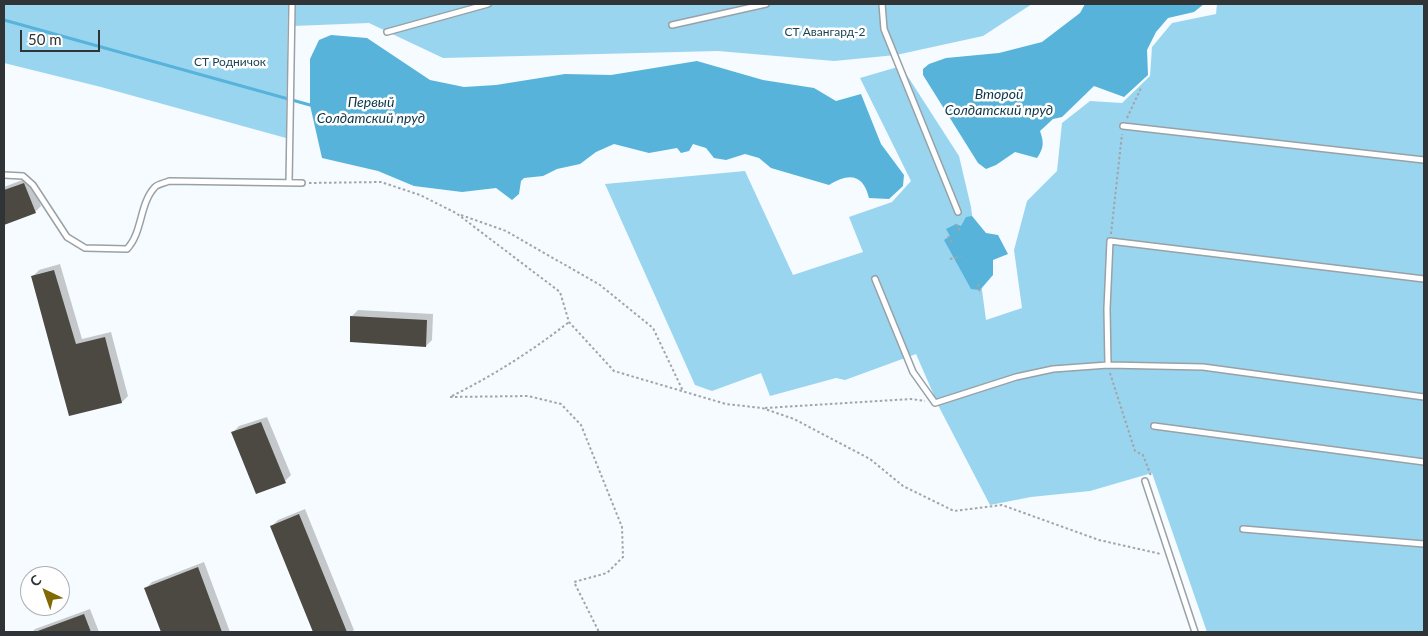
<!DOCTYPE html>
<meta charset="utf-8">
<style>
body{margin:0}
#map{position:relative;width:1428px;height:636px;overflow:hidden;background:#f5fbfe;font-family:Lato,sans-serif}
canvas{display:block}
.frame{position:absolute;inset:0;border:5px solid #303436;pointer-events:none}
.north{position:absolute;left:20px;top:566px;width:50px;height:50px;box-sizing:border-box;background:#fff;border:1px solid #acaeaf;border-radius:50%;rotate:318deg;font-size:14px;font-weight:700;line-height:20px;text-align:center;color:#303436}
.north::after{content:'';display:block;margin:auto;width:18px;height:22px;background:#816a04;clip-path:polygon(50% 0,100% 100%,50% 72%,0 100%)}
.scale{position:absolute;left:20px;top:30px;width:80px;height:22px;box-sizing:border-box;border:2px solid #303436;border-top:0;padding-left:6px;font-size:15px;line-height:18px;white-space:nowrap;color:#303436;-webkit-text-stroke:4px #fff;paint-order:stroke}
</style>
<div id="map">
<canvas width="1428" height="636"></canvas>
<div class="frame"></div>
<div class="north">С</div>
<div class="scale">50 m</div>
</div>
<script>
const g = document.querySelector('canvas').getContext('2d');
g.lineJoin = 'round';
function paint(path, color) {
  g.fillStyle = color;
  g.fill(path, 'evenodd');
}
function strokePath(path, color, width, dash) {
  g.strokeStyle = color;
  g.lineWidth = width;
  g.lineCap = dash ? 'butt' : 'round';
  g.setLineDash(dash || []);
  g.stroke(path);
}
function write(font, color, halo, rows, align = 'center') {
  g.font = font + ' Lato,sans-serif';
  g.lineWidth = 5;
  g.setLineDash([]);
  g.textBaseline = 'middle';
  g.strokeStyle = halo;
  g.fillStyle = color;
  for (const [text, x, y, turn = 0] of rows) {
    g.save();
    g.translate(x, y);
    g.rotate((+turn || 0) * Math.PI / 180);
    g.textAlign = isNaN(turn) ? turn : align;
    if (halo) g.strokeText(text, 0, 0);
    g.fillText(text, 0, 0);
    g.restore();
  }
}
const green = new Path2D(`
 M4,4h284l-2,134 -185,-51 -97,-24z
 M295,4h737l-49,32 -87,19 -62,6 -116,-10 -275,7 -74,-35 -76,3z
 M1217,4h207v628h-217l-55,-159 -62,18 -59,6 -41,8 -51,-98 -23,-53 -71,26 -9,-2 -66,18 -9,-23 -49,18 -17,-6 -90,-201 140,-13 48,104 70,-23 -14,-35 43,-15 19,-21 -51,-103 41,-12 58,90 12,51 15,113 36,-12 -8,-58 13,-49 30,-30 5,-48 28,-22 32,2 28,-27 2,-29 20,-24 44,-9z`);
const water = new Path2D(`
 M1085,4h119l-10,8 -26,6 -12,14 -9,18 1,25 -24,22 -30,-11 -32,31 -9,2 -13,12c4,11 4,17 -3,27l-22,-6 -19,13 -10,4 -8,-6 -55,-88v-6l6,-5 17,-6 53,-5 43,-11 38,-29z
 M331,35l36,3 63,42 34,7 32,-2 69,-11 46,1 86,-14 66,19 51,8 22,13 25,-7 20,50 23,31 -1,11 -14,13 -20,-1c-6,-25 -21,-25 -40,-13l-58,-17 -12,-10 -14,-4 -19,6 -12,-2 -8,-10 -13,-4 -4,7 -8,2 -4,-5 -28,5 -35,-9 -18,8 -16,12 -23,5 -14,7 -19,2 -3,3 -2,13 -7,6 -16,-12 -34,4 -48,-6 -36,-15 -56,-13 -12,-53v-46l9,-19z
 M972,216l14,17 12,2 10,19 -15,6v15l-13,15 -9,-1 -27,-49 6,-4 -4,-7 10,-5 5,2 5,-9z`);
const shadow = new Path2D(`
 M30,177l11,29 -6,6 -31,12v-37z
 M60,264l22,75 29,-7 17,64 -6,6 -52,13 -37,-139 6,-6z
 M358,310l75,4 -1,26 -6,6 -74,-30z
 M267,417l24,58 -6,6 -52,-49 6,-6z
 M305,509l49,121 -3,2h-36l-43,-106 6,-6z
 M204,562l26,70h-68l-16,-44 6,-6z
 M90,609l9,23h-67l3,-3z`);
const stream = new Path2D(`
 M4,20l306,85`);
const building = new Path2D(`
 M24,183l12,30 -32,12v-35z
 M54,270l22,74 29,-7 17,66 -53,13 -38,-140z
 M350,316l77,4 -1,27 -76,-5z
 M261,422l25,61 -30,11 -25,-62z
 M299,514l48,118h-34l-43,-106z
 M198,567l24,65h-61l-17,-44z
 M84,614l7,18h-56z`);
const path = new Path2D(`
 M1127,118l14,-30
 M309,183l72,-1 39,13 36,18 104,79 9,30 45,49 112,33 36,4 32,11 76,40 33,27 51,25 48,-6 97,35 62,14
 M461,215l45,16 94,54 53,43 30,63
 M956,224l4,7
 M1111,234l11,-100
 M948,236l5,8
 M950,259l11,-3
 M978,284l2,10
 M1110,373l25,78 8,4 8,21
 M452,396c42,-21 80,-45 117,-74
 M450,397l78,-1 33,8 20,21 41,102 1,30 -16,16 -33,9 25,50
 M765,408l146,-9 14,2`);
const lane = new Path2D(`
 M882,4l2,25 74,183
 M672,25l94,-21
 M387,32l101,-28
 M1123,126l301,34
 M4,175l19,1 10,9 34,52 18,11 42,1c16,-17 12,-45 28,-62 3,-3 10,-4 14,-6l133,2
 M289,183l3,-179
 M875,279l38,93 22,31 81,-26 37,-8 55,-4 95,2 221,30
 M1108,365l-1,-56 3,-68 314,38
 M1154,426l270,36
 M1145,481l50,151
 M1243,529l181,15`);
const parkNames = [
 ["СТ Авангард-2",825,32],
 ["СТ Родничок",230,62]
];
const waterNames = [
 ["Второй",999,94],
 ["Солдатский пруд",999,110],
 ["Первый",371,102],
 ["Солдатский пруд",371,118]
];
paint(green, '#9ad5f0');
paint(water, '#57b3da');
paint(shadow, '#0003');
strokePath(stream, '#57b3da', 3);
paint(building, '#4b4942');
strokePath(lane, '#98a1a6', 8);
strokePath(path, '#a0a5a8', 2, [2.5, 2.5]);
strokePath(lane, '#fff', 5);
write('12px', '#1c4455', '#fff', parkNames);
write('italic 14px', '#0b3646', '#fff', waterNames);
</script>
